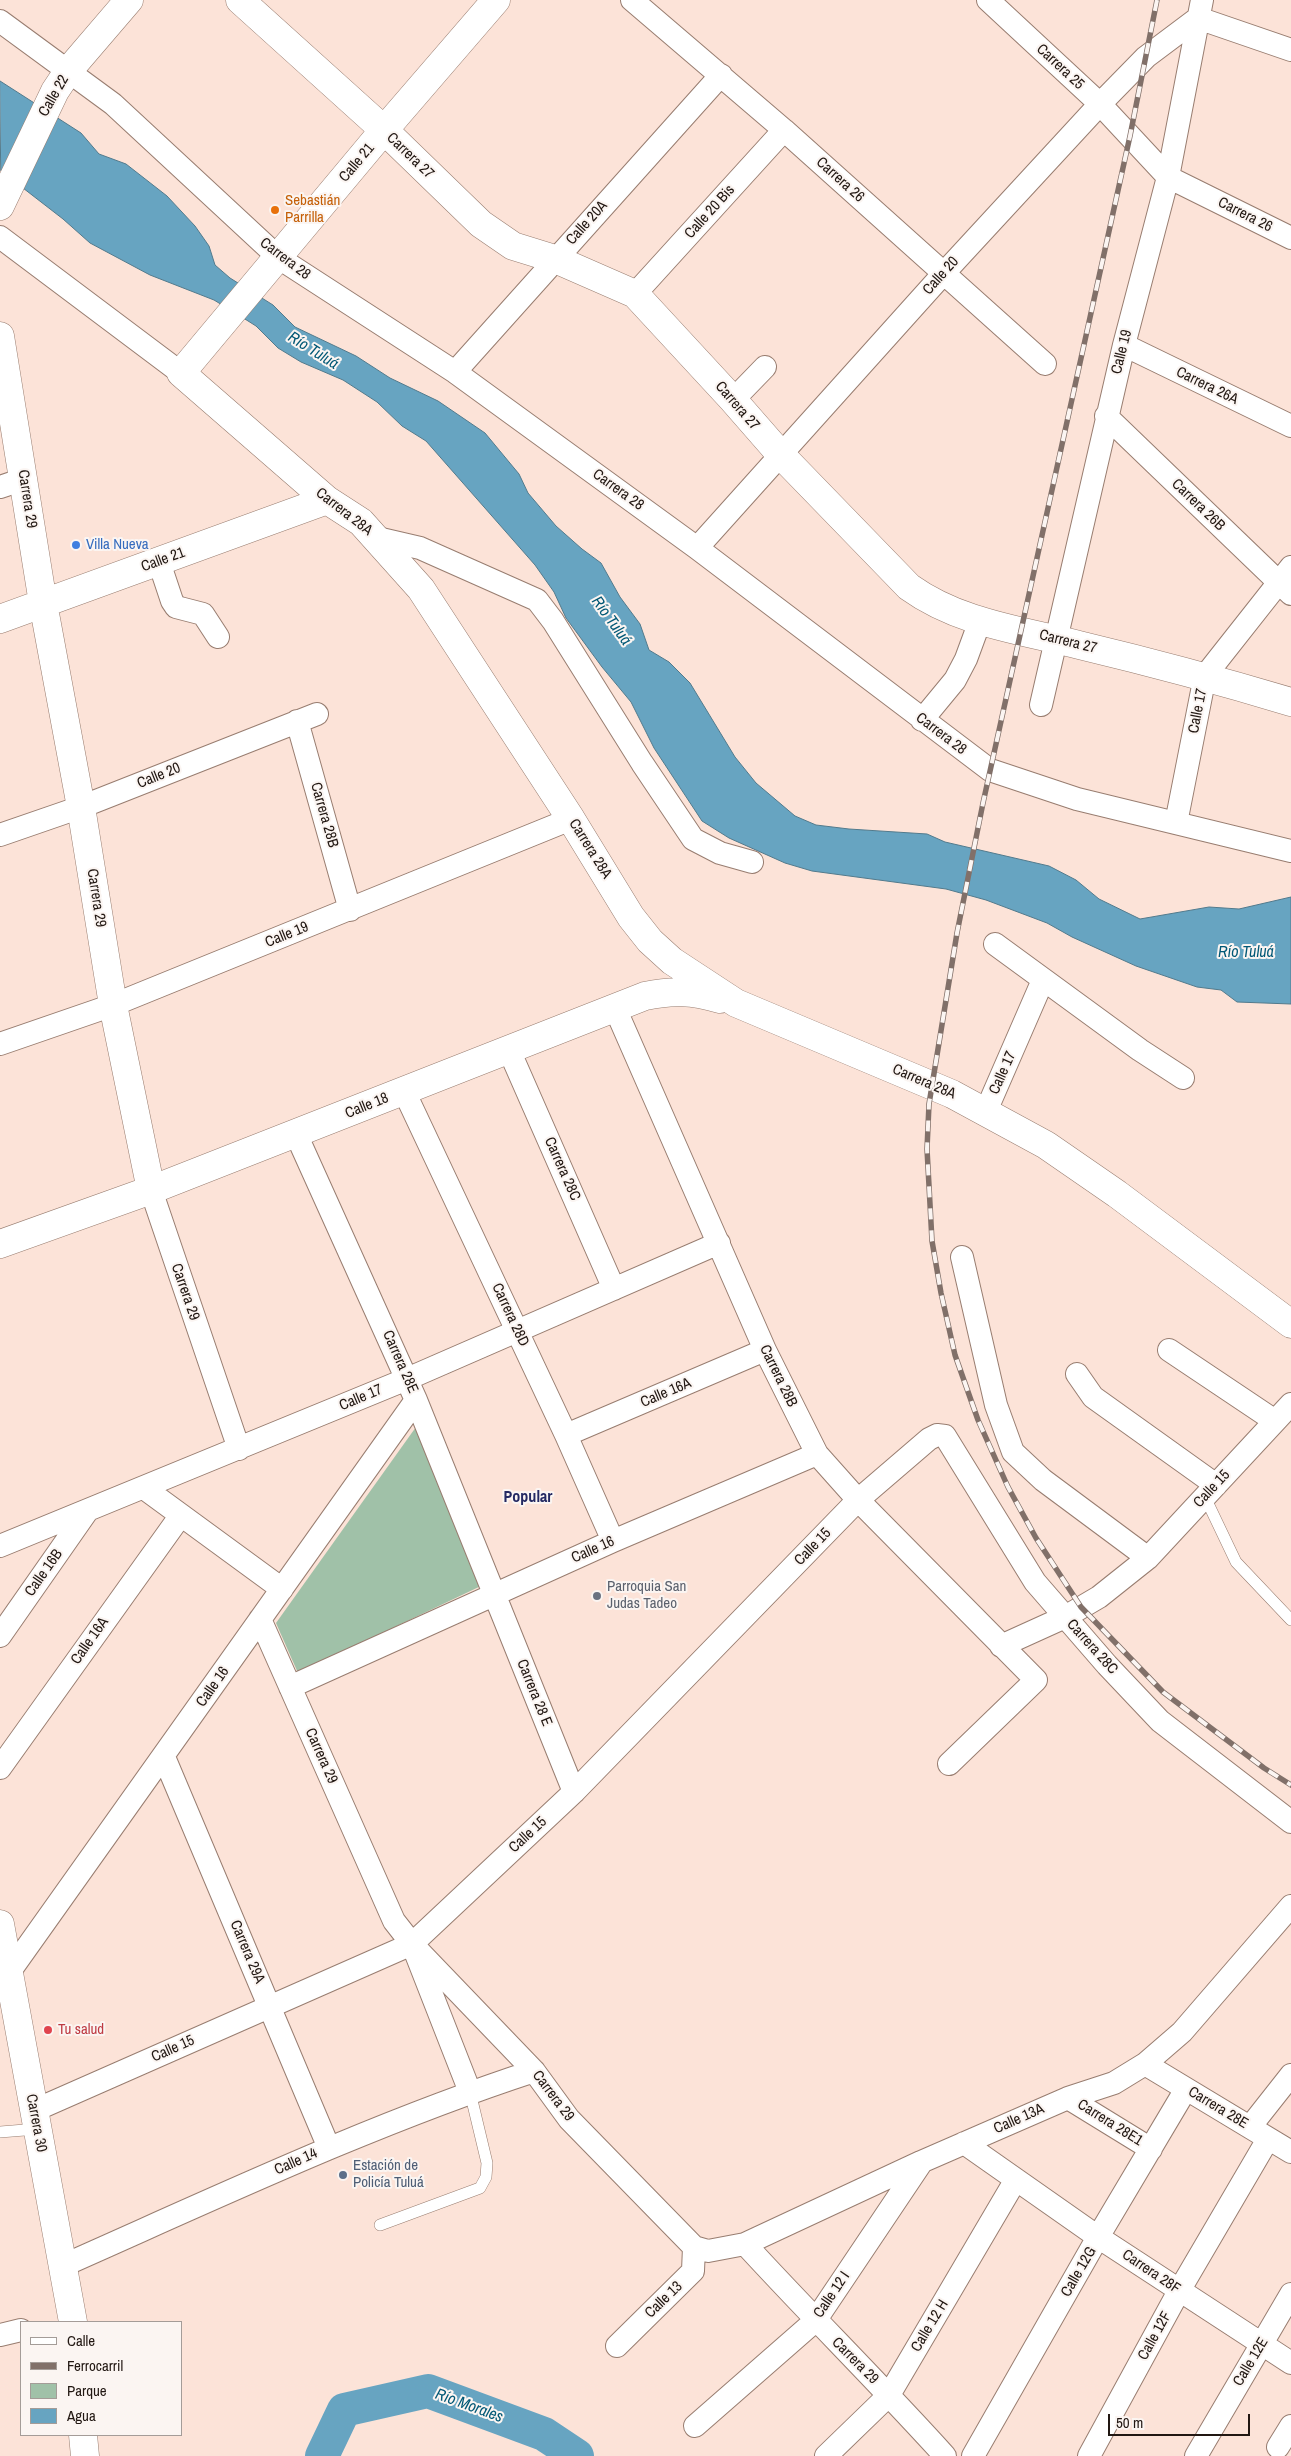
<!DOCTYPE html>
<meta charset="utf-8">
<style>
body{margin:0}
#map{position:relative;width:1291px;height:2456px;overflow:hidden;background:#fce3d8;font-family:"Archivo Narrow",sans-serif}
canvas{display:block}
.legend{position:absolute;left:20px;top:2321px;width:162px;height:115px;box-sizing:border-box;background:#fbf5f2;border:1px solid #a49c98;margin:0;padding:6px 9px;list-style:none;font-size:15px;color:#211712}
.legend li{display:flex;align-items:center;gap:10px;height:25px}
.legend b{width:25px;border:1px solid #a49c98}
.scale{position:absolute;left:1108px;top:2414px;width:142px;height:22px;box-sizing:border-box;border:2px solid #211712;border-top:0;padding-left:6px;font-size:15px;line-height:18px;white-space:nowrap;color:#211712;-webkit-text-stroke:4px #fbf5f2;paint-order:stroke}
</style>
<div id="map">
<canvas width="1291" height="2456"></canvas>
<ul class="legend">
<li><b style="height:6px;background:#fff"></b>Calle</li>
<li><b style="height:6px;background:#817069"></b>Ferrocarril</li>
<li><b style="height:14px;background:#a0c1a8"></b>Parque</li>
<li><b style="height:14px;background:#67a4c1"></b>Agua</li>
</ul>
<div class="scale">50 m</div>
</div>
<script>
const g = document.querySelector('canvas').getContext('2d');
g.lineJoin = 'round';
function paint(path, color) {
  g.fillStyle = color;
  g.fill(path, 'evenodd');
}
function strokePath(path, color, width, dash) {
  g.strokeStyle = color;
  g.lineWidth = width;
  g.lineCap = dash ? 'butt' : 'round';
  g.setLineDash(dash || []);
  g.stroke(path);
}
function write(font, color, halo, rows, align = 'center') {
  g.font = font + ' "Archivo Narrow",sans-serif';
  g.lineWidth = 4;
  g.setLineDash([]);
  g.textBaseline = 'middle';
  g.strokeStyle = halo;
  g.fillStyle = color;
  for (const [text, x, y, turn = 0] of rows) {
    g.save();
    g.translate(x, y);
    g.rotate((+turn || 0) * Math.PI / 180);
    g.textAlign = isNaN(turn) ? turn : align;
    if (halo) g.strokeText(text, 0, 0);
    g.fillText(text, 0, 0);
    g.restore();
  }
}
const green = new Path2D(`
 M416,1427l67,158 -185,88 -22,-50z`);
const water = new Path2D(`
 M0,81l81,52 18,21 27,10 41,32 28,30 14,20 6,19 15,13 43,27 22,22 61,29 34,22 48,23 47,32 34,41 9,19 28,33 26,23 19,14 19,34 20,27 9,26 20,12 21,21 45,74 21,26 39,33 21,9 33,4 78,5 18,8 104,24 27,14 23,19 41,20 69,-12 30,2 52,-12v107l-54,-2 -16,-12 -24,-3 -61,-21 -64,-29 -25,-14 -61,-23 -40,-11 -134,-18 -27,-8 -56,-25 -27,-17 -48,-73 -23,-46 -29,-35 -36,-49 -12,-26 -19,-27 -109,-124 -24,-15 -25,-24 -34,-22 -42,-18 -23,-14 -22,-22 -19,-12 -23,-14 -64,-25 -60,-32 -27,-24 -62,-48z`);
const river = new Path2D(`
 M322,2456l22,-46 84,-19 116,43 33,22`);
const lane = new Path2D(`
 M1205,1497l31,65 55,58
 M0,2132l37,-3
 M380,2225l100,-37 6,-11 1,-14 -17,-71`);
const street = new Path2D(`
 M632,0l152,130 261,234
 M988,0l112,104 68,73 123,61
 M0,21l113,83 166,154 176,114 242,176 293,222 87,29 214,52
 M0,237l181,136
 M635,294l149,-164
 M1124,345l167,81
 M455,372l266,-297
 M733,400l32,-33
 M1106,416l185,178
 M0,487l24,-8
 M377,538l43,10 117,52 16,21 89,142 51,76 27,14 32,9
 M697,548l247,-275 156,-169 46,-47 52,-39 93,32
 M159,562l13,39 4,6 27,7 15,23
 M1041,705l83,-360 44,-168 34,-177
 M922,720l33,-40 11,-21 14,-38
 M297,721l53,189
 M1176,823l29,-147 86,-109
 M0,835l81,-28 236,-93
 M995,944l145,106 43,28
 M615,1008l150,342 52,104 41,46 178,180 -87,84
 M0,1044l113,-39 458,-186
 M509,1050l105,239
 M404,1091l162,344 47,106
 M986,1111l57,-131
 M296,1134l120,266 158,392
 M151,1190l88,259
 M962,1257l34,148 17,47 30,28 105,78
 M1169,1350l106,71
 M1077,1374l16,23 123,88
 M566,1435l199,-85
 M144,1488l138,101
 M0,1546l407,-167 312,-136
 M260,1619l134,302 18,23 122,127 35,48 125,128
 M0,1636l88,-126
 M1001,1646l64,-29 34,-20 49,-39 143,-154
 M290,1687l323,-146 204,-87
 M164,1757l165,391
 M0,1768l181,-253
 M416,1954l54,138
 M8,1974l408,-574
 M1145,2064l146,88
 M1068,2098l83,51
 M33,2111l379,-167 162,-152 284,-292 71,-61 8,-4 8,1 90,146 72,83 53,56 131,101
 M1250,2127l41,-52
 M964,2143l134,94 193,126
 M745,2244c66,72 135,140 200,212
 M694,2247l14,4 37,-7 176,-82 147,-64 46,-15 31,-19 37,-32 109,-126
 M62,2266c156,-69 310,-142 472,-195
 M0,2335l21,-5
 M617,2346l76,-75 1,-24
 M695,2426l120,-105 106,-158
 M1278,2447l13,-21
 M826,2456l63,-61 126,-214
 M973,2456l125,-219 88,-148
 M1089,2456l90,-165 89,-152
 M1196,2456l95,-162`);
const secondary = new Path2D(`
 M240,0l144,130 97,94 32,22 42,13 80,35 98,106 48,55 128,132c50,36 111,43 170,58 71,17 142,36 212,57
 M496,0l-112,130 -203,243 146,127 34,22 60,67 150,230 60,98 19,24 22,20 64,42 216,91 94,51 71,49 174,130
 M0,206l55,-115 14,-21 60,-70
 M0,336l43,267 38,204 32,198 38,185
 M0,619l327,-119
 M0,1244l151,-54 494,-194c28,-6 47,-5 75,3
 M0,1924l73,398
 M83,2435l2,21`);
const rail = new Path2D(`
 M1157,0l-27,136 -147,667 -26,130 -28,171 -2,45 5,92 9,52 14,62 23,65 30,67 28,51 45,69 82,85 101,76 27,17`);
const markers = [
 [275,210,5,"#e8710a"],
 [76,545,5,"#3f7fe0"],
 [597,1596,5,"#6b7280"],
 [48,2030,5,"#e0444e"],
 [343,2175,5,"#5c6f8a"]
];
const streetNames = [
 ["Carrera 25",1060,67,43],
 ["Calle 22",54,96,-60],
 ["Carrera 27",410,156,44],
 ["Calle 21",357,163,-50],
 ["Carrera 26",840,180,42],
 ["Calle 20 Bis",710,212,-48],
 ["Carrera 26",1245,215,27],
 ["Calle 20A",587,223,-48],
 ["Carrera 28",285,259,37],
 ["Calle 20",941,276,-48],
 ["Calle 19",1122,352,-76],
 ["Carrera 26A",1207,386,26],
 ["Carrera 27",737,406,49],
 ["Carrera 28",618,490,36],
 ["Carrera 29",27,499,81],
 ["Carrera 26B",1198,505,44],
 ["Carrera 28A",344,512,38],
 ["Calle 21",163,560,-20],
 ["Carrera 27",1068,642,14],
 ["Calle 17",1198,711,-79],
 ["Carrera 28",941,734,37],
 ["Calle 20",159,776,-22],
 ["Carrera 28B",324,815,74],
 ["Carrera 28A",590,849,58],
 ["Carrera 29",96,898,81],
 ["Calle 19",287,935,-22],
 ["Calle 17",1003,1073,-66],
 ["Carrera 28A",924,1082,23],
 ["Calle 18",367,1106,-22],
 ["Carrera 28C",562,1169,66],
 ["Carrera 29",185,1292,71],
 ["Carrera 28D",510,1315,65],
 ["Carrera 28E",400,1362,66],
 ["Carrera 28B",778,1376,64],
 ["Calle 16A",666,1393,-23],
 ["Calle 17",361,1398,-23],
 ["Calle 15",1212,1489,-47],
 ["Calle 15",813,1547,-46],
 ["Calle 16",593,1550,-24],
 ["Calle 16B",44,1573,-55],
 ["Calle 16A",90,1641,-55],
 ["Carrera 28C",1092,1647,48],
 ["Calle 16",213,1687,-55],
 ["Carrera 28 E",534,1693,68],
 ["Carrera 29",321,1756,66],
 ["Calle 15",528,1835,-43],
 ["Carrera 29A",247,1952,67],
 ["Calle 15",173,2049,-24],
 ["Carrera 29",553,2096,53],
 ["Carrera 28E",1218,2108,31],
 ["Calle 13A",1019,2119,-24],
 ["Carrera 30",36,2123,79],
 ["Carrera 28E1",1110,2123,32],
 ["Calle 14",296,2162,-24],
 ["Calle 12G",1079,2272,-60],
 ["Carrera 28F",1151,2272,34],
 ["Calle 12 I",832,2295,-56],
 ["Calle 13",664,2300,-44],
 ["Calle 12 H",930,2326,-59],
 ["Calle 12F",1155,2336,-61],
 ["Carrera 29",855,2361,45],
 ["Calle 12E",1251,2362,-59]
];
const foodNames = [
 ["Sebastián",285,201],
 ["Parrilla",285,218]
];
const shopNames = [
 ["Villa Nueva",86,545]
];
const worshipNames = [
 ["Parroquia San",607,1587],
 ["Judas Tadeo",607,1604]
];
const healthNames = [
 ["Tu salud",58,2030]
];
const serviceNames = [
 ["Estación de",353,2166],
 ["Policía Tuluá",353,2183]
];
const waterNames = [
 ["Río Tuluá",313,351,32],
 ["Río Tuluá",611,621,54],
 ["Río Tuluá",1246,953],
 ["Río Morales",469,2406,20]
];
const neighbourhoodNames = [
 ["Popular",528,1498]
];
paint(green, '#a0c1a8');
paint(water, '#67a4c1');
strokePath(water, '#527a8c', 1);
strokePath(river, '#67a4c1', 34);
strokePath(lane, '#987d70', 12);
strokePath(street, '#987d70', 24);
strokePath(secondary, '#987d70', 29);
strokePath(lane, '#fff', 11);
strokePath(street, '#fff', 22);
strokePath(secondary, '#fff', 28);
strokePath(rail, '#817069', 5.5);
strokePath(rail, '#fbf5f2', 4, [11]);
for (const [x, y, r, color] of markers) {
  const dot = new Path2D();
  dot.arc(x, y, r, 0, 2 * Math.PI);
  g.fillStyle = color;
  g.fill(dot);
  strokePath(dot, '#fbf5f2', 2);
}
write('15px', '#211712', '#fbf5f2', streetNames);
write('15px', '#c56008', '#fbf5f2', foodNames, 'left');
write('15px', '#366cbe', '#fbf5f2', shopNames, 'left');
write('15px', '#5b616d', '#fbf5f2', worshipNames, 'left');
write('15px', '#be3a42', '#fbf5f2', healthNames, 'left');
write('15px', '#4e5e75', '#fbf5f2', serviceNames, 'left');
write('italic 16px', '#025876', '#fbf5f2', waterNames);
write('bold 16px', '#242962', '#fbf5f2', neighbourhoodNames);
</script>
